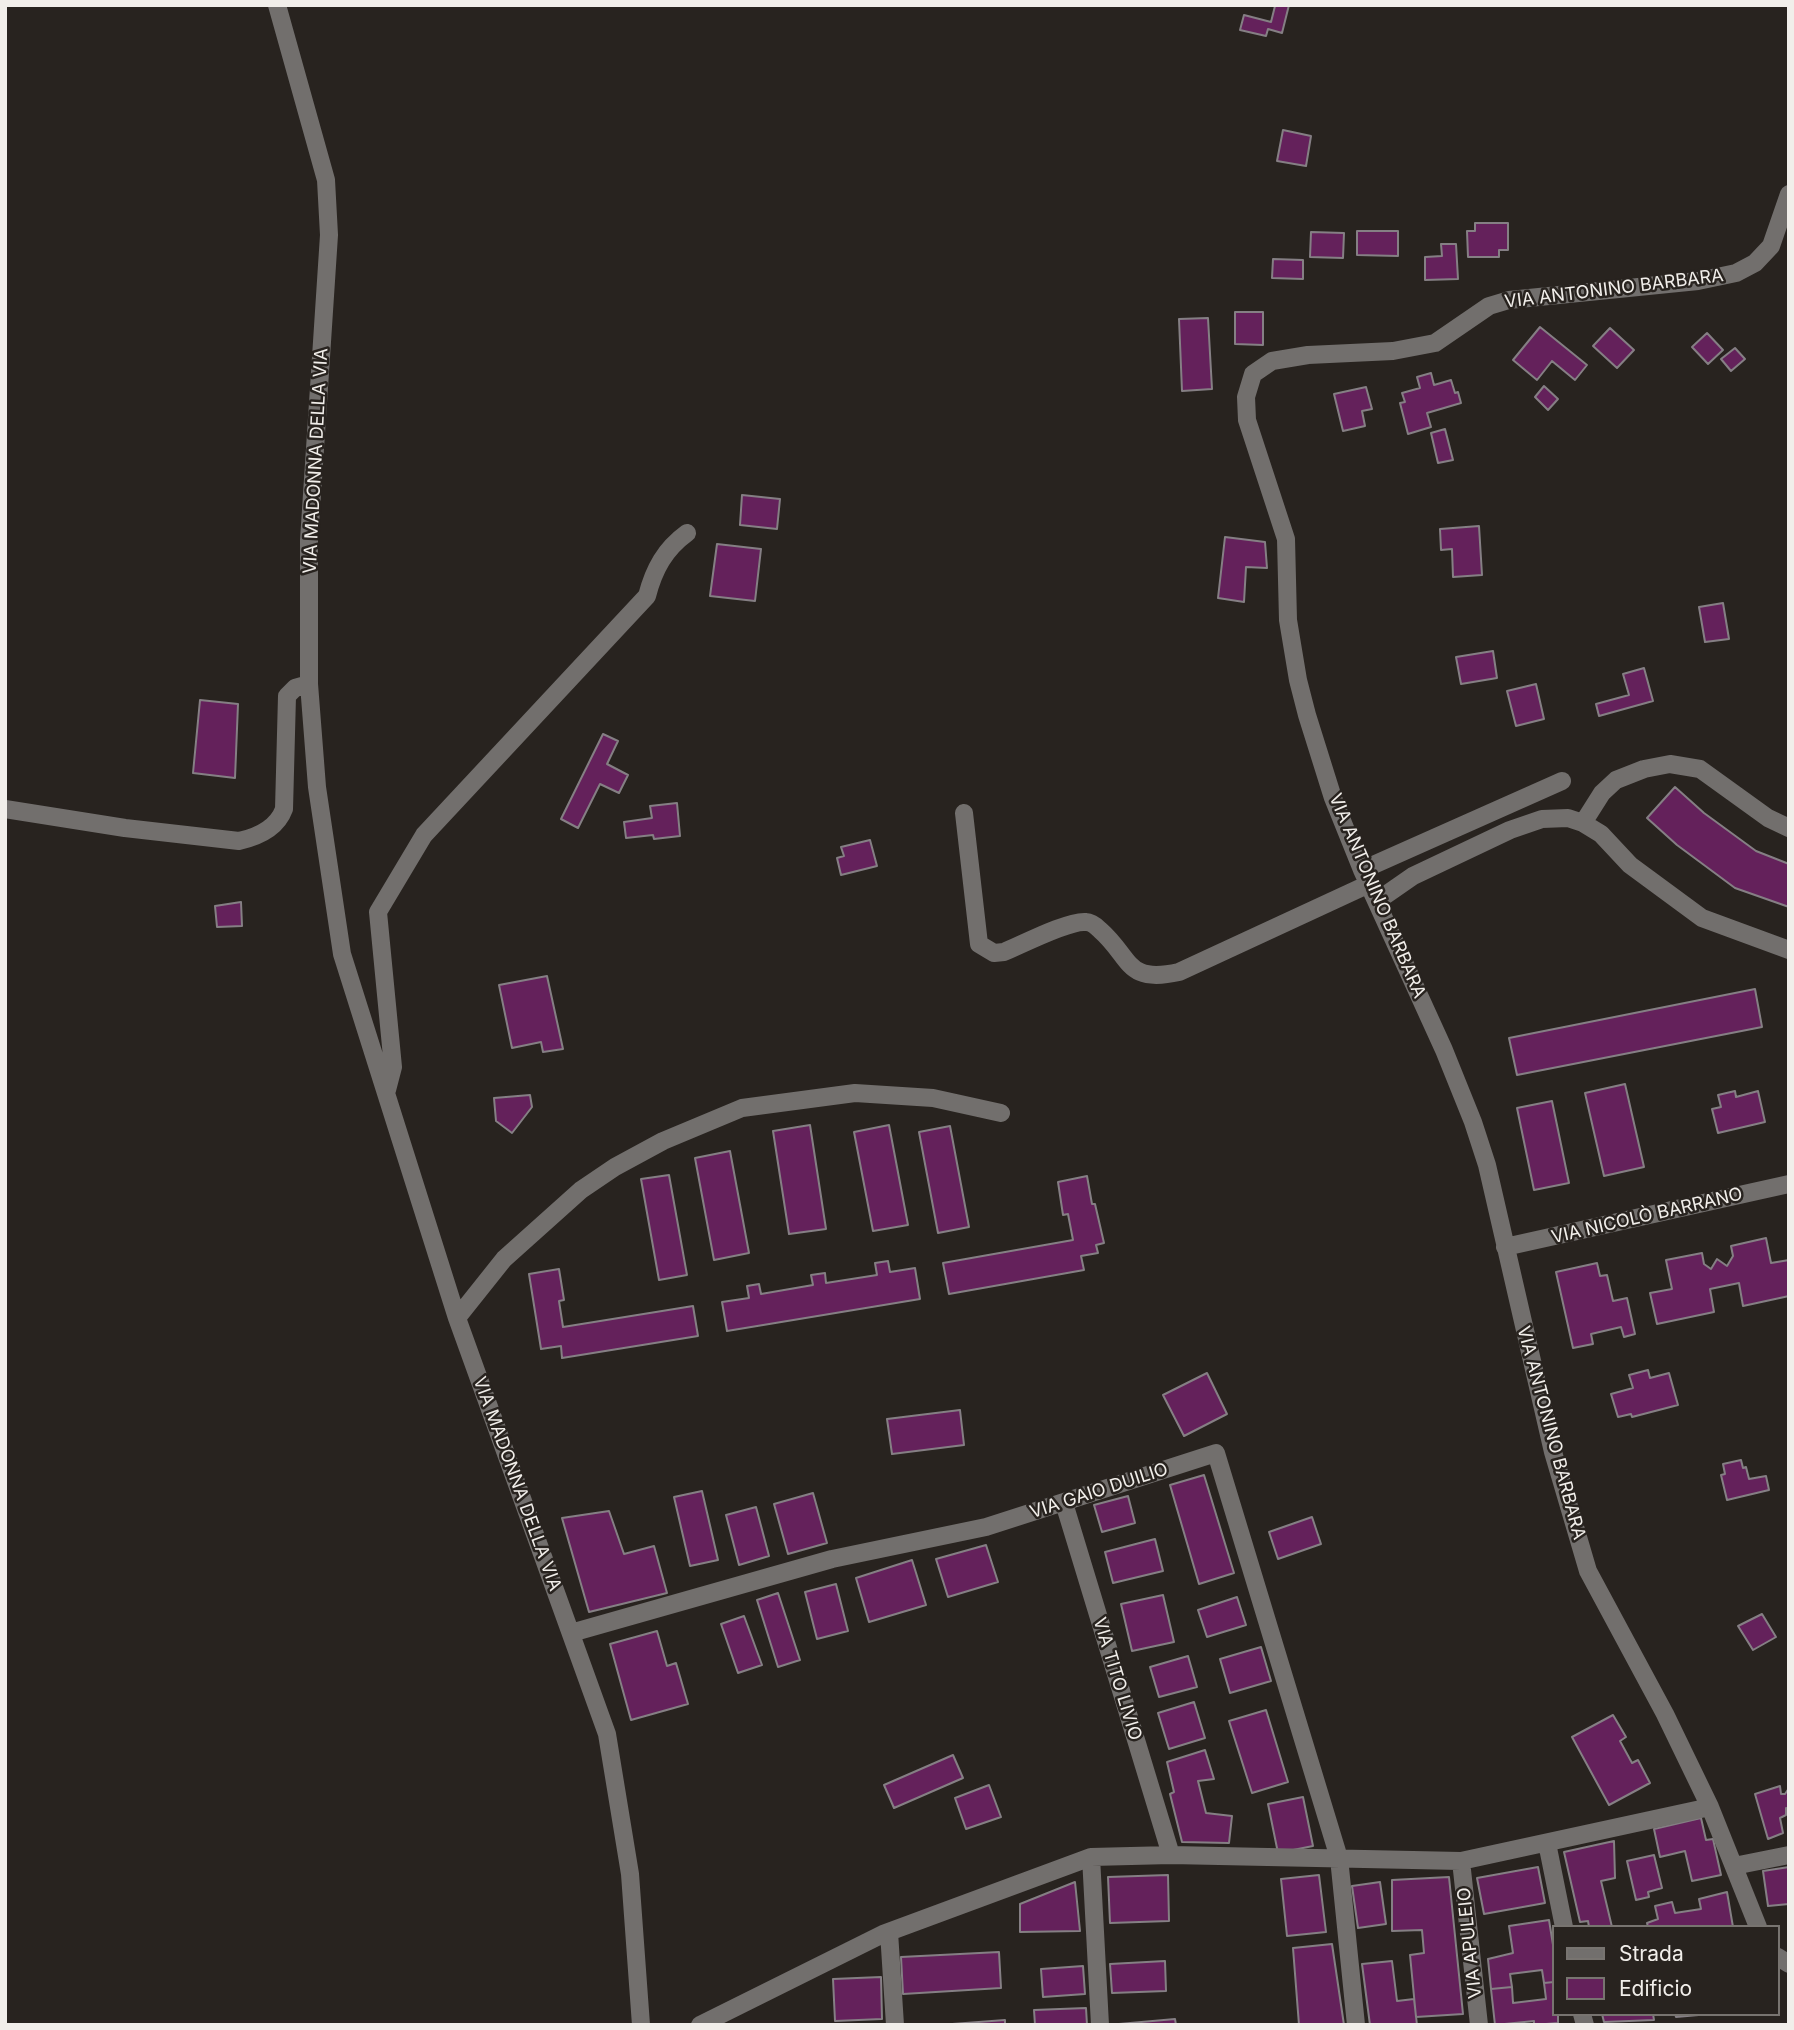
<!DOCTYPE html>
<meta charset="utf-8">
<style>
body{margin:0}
#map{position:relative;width:1794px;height:2030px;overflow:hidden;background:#28231f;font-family:Inter,sans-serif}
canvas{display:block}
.frame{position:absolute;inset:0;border:7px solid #f1eeea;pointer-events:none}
.legend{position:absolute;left:1552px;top:1925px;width:228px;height:91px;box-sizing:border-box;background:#28231f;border:2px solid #787470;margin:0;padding:9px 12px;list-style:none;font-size:21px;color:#f1eeea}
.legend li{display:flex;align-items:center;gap:14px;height:35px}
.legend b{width:35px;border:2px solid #787470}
</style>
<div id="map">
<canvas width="1794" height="2030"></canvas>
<div class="frame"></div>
<ul class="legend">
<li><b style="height:9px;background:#726f6d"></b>Strada</li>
<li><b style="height:19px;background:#64215b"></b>Edificio</li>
</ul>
</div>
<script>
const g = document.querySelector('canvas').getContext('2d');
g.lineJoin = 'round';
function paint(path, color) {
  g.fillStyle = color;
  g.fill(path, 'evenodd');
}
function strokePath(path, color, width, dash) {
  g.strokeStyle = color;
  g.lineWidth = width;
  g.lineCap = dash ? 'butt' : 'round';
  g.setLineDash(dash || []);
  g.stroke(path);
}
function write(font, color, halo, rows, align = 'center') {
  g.font = font + ' Inter,sans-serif';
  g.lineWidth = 5;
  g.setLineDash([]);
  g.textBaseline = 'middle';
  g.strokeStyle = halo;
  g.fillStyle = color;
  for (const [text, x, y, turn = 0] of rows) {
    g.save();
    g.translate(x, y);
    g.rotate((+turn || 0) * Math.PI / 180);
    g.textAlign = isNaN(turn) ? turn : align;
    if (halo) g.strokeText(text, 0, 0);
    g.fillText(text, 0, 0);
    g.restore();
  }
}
const building = new Path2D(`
 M1271,5h18l-7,28 -14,-4 -2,7 -26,-6 4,-15 27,7 4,-16z
 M1283,130l28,6 -5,30 -29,-5z
 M1475,223h33v27h-9v7h-31l-1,-26h8z
 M1357,231h41v25l-41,-1z
 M1311,232l33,1 -1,25 -33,-1z
 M1441,244h15l2,35 -33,1v-23l17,-1z
 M1273,259l30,1v19l-31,-1z
 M1235,312h28v33l-28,-1z
 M1208,318l4,71 -30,2 -3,-72z
 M1540,327l47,38 -12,15 -23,-19 -15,19 -24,-20z
 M1610,328l24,22 -17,18 -24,-22z
 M1707,333l16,17 -15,14 -16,-17z
 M1735,348l10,11 -14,12 -10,-12z
 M1431,373l3,12 17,-5 4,13 3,-1 3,11 -34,10 4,14 -23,7 -8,-31 5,-1 -3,-9 18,-5 -3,-11z
 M1544,386l14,13 -10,11 -13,-13z
 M1366,387l6,22 -10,2 3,15 -22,5 -9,-37z
 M1445,429l8,31 -15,3 -7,-30z
 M742,495l38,4 -3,30 -37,-4z
 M1479,526l3,49 -29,2 -1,-28 -11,1 -1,-21z
 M1225,537l40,5 2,26 -21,-1 -2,35 -26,-4z
 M717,544l44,5 -6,52 -45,-5z
 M1723,603l6,36 -24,3 -6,-35z
 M1493,651l4,27 -36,6 -5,-27z
 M1644,668l9,33 -54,15 -3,-12 33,-9 -6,-21z
 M1536,684l8,35 -28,7 -9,-35z
 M200,700l38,4 -3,74 -42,-5z
 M603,734l15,7 -11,23 21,11 -9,18 -19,-9 -22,44 -17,-9z
 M1675,787l29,26 52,38 33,13v43l-54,-19 -58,-43 -30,-27z
 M677,803l3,33 -26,3 -1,-4 -27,3 -2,-16 28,-4 -2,-12z
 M870,840l7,26 -36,9 -4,-17 7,-2 -3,-9z
 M241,902l1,24 -25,1 -2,-21z
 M547,976l16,73 -20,3 -2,-10 -29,6 -13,-63z
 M1755,989l7,38 -245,48 -8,-37z
 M1625,1084l19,83 -40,9 -19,-83z
 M1735,1091l1,6 22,-6 7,31 -47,11 -6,-24 9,-2 -3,-12z
 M530,1095l2,12 -20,26 -16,-12 -2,-23z
 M1552,1101l17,82 -35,7 -17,-82z
 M810,1125l16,104 -37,5 -16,-103z
 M889,1125l19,100 -35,6 -19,-99z
 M950,1126l19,101 -31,6 -19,-101z
 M730,1151l19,102 -35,7 -19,-102z
 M669,1175l18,100 -28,5 -18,-101z
 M1087,1176l5,28h3l9,39 -8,2 2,8 -17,3 3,14 -135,24 -6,-31 130,-23 -5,-26 -5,1 -5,-33z
 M1766,1238l5,25 18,-3v36l-46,10 -4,-23 -29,6 4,23 -57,12 -7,-31 22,-4 -6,-29 36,-7 2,11 7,5 6,-10 10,7 6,-10 -2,-10z
 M888,1261l2,11 25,-4 5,31 -193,32 -5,-29 27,-4 -2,-12 12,-2 2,10 52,-9 -2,-10 14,-2 1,10 51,-8 -2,-12z
 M1597,1263l3,13 7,-1 6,26 14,-3 8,36 -11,3 -3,-10 -30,7 2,10 -20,4 -17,-76z
 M559,1269l5,31 -5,1 4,26 130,-21 5,30 -136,22 -1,-12 -20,3 -12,-75z
 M1648,1370l2,8 19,-5 9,32 -46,12 -1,-3 -13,3 -7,-23 22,-6 -4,-13z
 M1207,1373l20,41 -43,22 -21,-41z
 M960,1410l4,35 -72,9 -5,-35z
 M1741,1460l2,8 3,-1 3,12 17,-3 3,14 -42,10 -6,-25 4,-1 -2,-10z
 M1204,1475l30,98 -35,11 -29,-99z
 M702,1491l16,69 -28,6 -16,-69z
 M813,1493l14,50 -39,11 -14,-50z
 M1128,1496l7,27 -33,9 -8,-27z
 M756,1507l13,49 -30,9 -13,-50z
 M609,1511l15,43 30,-8 13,47 -78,19 -27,-94z
 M1312,1517l9,27 -43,15 -9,-27z
 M1155,1539l8,32 -50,12 -8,-31z
 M986,1545l12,37 -50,15 -12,-38z
 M912,1560l14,45 -57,17 -13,-44z
 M836,1584l12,47 -31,8 -12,-47z
 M778,1593l22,67 -22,7 -21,-67z
 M1163,1595l11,47 -42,9 -11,-47z
 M1237,1597l9,28 -39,12 -9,-27z
 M1762,1614l14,23 -23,13 -15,-24z
 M744,1616l18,49 -24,8 -17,-49z
 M657,1631l10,35 9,-3 12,41 -57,16 -21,-76z
 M1261,1647l10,34 -41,12 -10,-34z
 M1188,1656l9,31 -38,10 -9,-30z
 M1194,1702l11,36 -36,11 -11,-36z
 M1266,1710l22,72 -36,11 -23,-72z
 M1613,1715l13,22 -6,4 12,22 6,-3 12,23 -41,22 -37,-68z
 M1205,1750l9,29 -16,2 8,32 26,3 -3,27 -47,-1 -12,-48 4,-2 -7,-30z
 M953,1755l10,23 -69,30 -10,-23z
 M989,1785l12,32 -35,12 -11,-31z
 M1780,1786l1,8h4l4,-6v21l-3,-1v7l-6,3 3,15 -15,6 -13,-45z
 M1303,1797l10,49 -35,7 -10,-49z
 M1701,1818l5,22 7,-1 8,36 -29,6 -7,-30 -25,6 -6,-28z
 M1614,1841l1,37 -14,3 11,46h-23l-1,-6 -8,1 -16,-70z
 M1654,1855l8,33 -14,4 1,5 -13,3 -9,-39z
 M1538,1867l7,36 -61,11 -7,-36z
 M1789,1867v37l-21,2 -5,-35z
 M1168,1875l1,46 -59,2 -2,-46z
 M1319,1875l7,57 -39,4 -6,-57z
 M1449,1877l14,137 -47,3 -6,-62 14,-2 -2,-23 -30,1v-51z
 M1075,1882l5,49 -60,1v-28z
 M1380,1882l6,42 -28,4 -6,-42z
 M1727,1892l6,35h-85l-1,-4 11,-4 -3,-13 17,-4 3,11 26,-4 -2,-10z
 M1549,1920l5,31v31l-10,1 -2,-13 -32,4 2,13 -21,2 -3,-30 25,-6 -4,-27z
 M1332,1944l12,81h-45l-6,-77z
 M999,1952l2,36 -98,6 -2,-37z
 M1165,1961l1,30 -54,2 -2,-29z
 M1392,1961l5,40 17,-2 3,26h-47l-8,-61z
 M1083,1966l2,28 -42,3 -2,-28z
 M881,1977l1,42 -47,2 -2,-42z
 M1554,1982v32h4v9l-24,2v-4l-39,4 -4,-36 21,-2 1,16 33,-4 -2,-16z
 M1086,2008l1,17h-52l-1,-15z
 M1602,2014h51l1,6 -50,2z
 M1675,2014h35l-34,3z
 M1175,2019l1,6h-57v-1z
 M1005,2020v5h-66z`);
const minor = new Path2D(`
 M277,5l49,175 3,55 -20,305v144l8,103 25,167 115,364 150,416 23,140 11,151
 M5,809l120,19 114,13c18,-4 38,-13 45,-32l3,-113 8,-8 14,-4
 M964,813l15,131 15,9 10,-1c17,-7 65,-32 82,-30 5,0 10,4 14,8 32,28 25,54 79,42l190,-88
 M1583,823l19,-30 14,-13 28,-11 26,-5 30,5 68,49 21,10
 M1362,870l200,-89
 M1377,901l36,-25 97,-46 32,-11 26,-1 15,5 18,11 29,31 72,53 87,32
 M387,1090l6,-23 -15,-155 46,-77 223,-239c7,-27 18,-47 40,-63
 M1505,1247l284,-63
 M457,1318l47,-59 77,-69 34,-23 48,-26 79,-33 113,-15 78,5 68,15
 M1064,1503l107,352
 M571,1633l261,-74 154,-32 230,-74 123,405 17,167
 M1547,1843l17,84
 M1091,1857l9,168
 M1461,1861l18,164
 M1734,1866l55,-11
 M1758,1927l-48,-120 -45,-93 -77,-143 -35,-119 -66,-287 -14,-43 -29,-72 -82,-180 -29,-72 -26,-83 -9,-35 -10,-60 -2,-81 -39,-119 -1,-23 7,-23 19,-13 36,-6 85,-4 42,-8 54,-37 20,-6 189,-19 38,-8 19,-10 16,-17 18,-52
 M889,1932l6,93
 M1778,1957l11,7
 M1582,2014l3,11
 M700,2025l183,-91 208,-77 80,-2 290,6 249,-54`);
const streetNames = [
 ["VIA ANTONINO BARBARA",1614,289,-7],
 ["VIA MADONNA DELLA VIA",316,461,-87],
 ["VIA ANTONINO BARBARA",1377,896,67],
 ["VIA NICOLÒ BARRANO",1647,1216,-13],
 ["VIA ANTONINO BARBARA",1551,1433,75],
 ["VIA MADONNA DELLA VIA",517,1484,70],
 ["VIA GAIO DUILIO",1099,1491,-18],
 ["VIA TITO LIVIO",1117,1679,73],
 ["VIA APULEIO",1470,1943,-96]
];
paint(building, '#64215b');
strokePath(building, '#857f84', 2);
strokePath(minor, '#726f6d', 18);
write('18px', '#f1eeea', '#28231f', streetNames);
</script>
